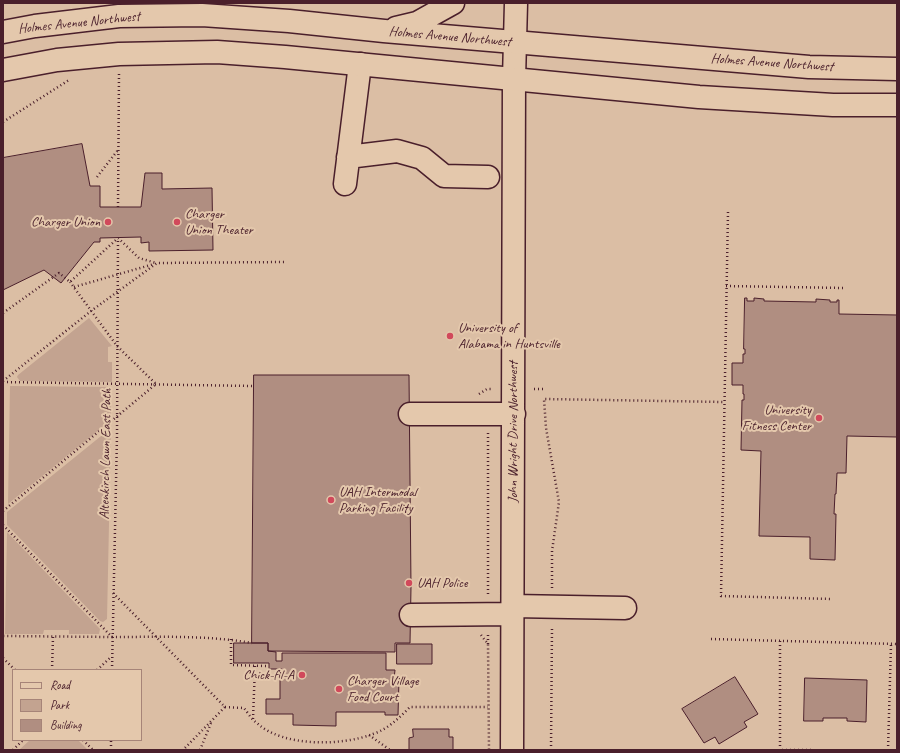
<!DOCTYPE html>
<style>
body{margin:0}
#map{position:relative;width:900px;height:753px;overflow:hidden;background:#dbbea4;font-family:Caveat,sans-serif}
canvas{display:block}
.frame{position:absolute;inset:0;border:4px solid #4a1f2b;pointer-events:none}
.legend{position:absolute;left:12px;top:669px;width:130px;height:72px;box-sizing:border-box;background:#e4c8ac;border:1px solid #a68478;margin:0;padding:5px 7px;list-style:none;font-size:12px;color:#4a1f2b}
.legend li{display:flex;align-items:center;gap:8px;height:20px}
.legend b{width:20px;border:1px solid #a68478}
</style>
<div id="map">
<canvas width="900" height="753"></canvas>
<div class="frame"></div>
<ul class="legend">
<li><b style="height:5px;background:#e4c8ac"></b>Road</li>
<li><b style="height:11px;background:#c3a390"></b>Park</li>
<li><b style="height:11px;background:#b08e81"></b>Building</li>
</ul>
</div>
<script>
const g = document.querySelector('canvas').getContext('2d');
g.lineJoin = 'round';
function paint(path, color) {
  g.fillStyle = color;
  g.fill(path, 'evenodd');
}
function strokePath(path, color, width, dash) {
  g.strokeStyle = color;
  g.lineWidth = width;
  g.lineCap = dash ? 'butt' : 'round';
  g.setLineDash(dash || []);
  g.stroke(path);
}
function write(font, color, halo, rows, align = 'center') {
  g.font = font + ' Caveat,sans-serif';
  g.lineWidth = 4;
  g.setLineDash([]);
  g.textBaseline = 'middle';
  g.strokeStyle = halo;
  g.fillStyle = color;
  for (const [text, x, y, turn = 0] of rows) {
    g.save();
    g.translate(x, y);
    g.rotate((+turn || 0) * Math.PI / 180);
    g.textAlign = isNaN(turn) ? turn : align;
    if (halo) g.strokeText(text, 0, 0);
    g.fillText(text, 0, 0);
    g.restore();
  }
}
const green = new Path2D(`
 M89,318l23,28 -4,1v15h4v20l-92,-1 -3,-4 1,-2z
 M10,386l101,1v33l-103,84z
 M111,428l-4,191 -4,3 -3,-1 -93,-96v-13z
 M7,532l93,97 -1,5h-30v-4h-25l-1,4h-38z
 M30,740h48l10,10h-69z`);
const building = new Path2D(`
 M82,144l8,42h10v21h41l4,-34h17v16l50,-1 1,62 -64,1v-9l-8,1v-6l-41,1v4h-6l-33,41 -17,-13 -41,20v-132z
 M745,298h2v3h7v-3l10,1v2l52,1v-3l14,1v2h7v-2h2v14l58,1v122l-50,-1 -1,37h-9l-1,21h-1l-1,20h2l-1,46 -25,-1v-22l-51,-1 2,-85 -20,-1 1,-50h2v-6h-1v-9h-11v-22h11v-9h2v-5h-1z
 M254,375h155l2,212 -1,56h-15v9l-127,-1v-8h-16z
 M234,643h34v8l8,1v9h6v-8h104v17h9l-1,9h5l-1,36h-13v-3h-49v14l-43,-1v-11h-27v-15h14v-21h2v-9h-13v-6h-35z
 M397,644h35v20h-35z
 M735,677l23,37 -14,8 3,5 -28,17 -4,-7 -11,6 -22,-34z
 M805,678l62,2 -1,42 -19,-1v-3h-24v3h-19z
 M413,729h36v8h4v13h-44v-12l4,-1z`);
const path = new Path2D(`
 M3,122l66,-42
 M97,177l21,-27
 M118,207l1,-134
 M728,212l-7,384 110,3
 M118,238l21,20 17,5
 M726,286l119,2
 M74,287l80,-23
 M3,313l56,-40 11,9 48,-44
 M3,381l88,-70 66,-48 127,-1
 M3,382l250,4
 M534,389h9
 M479,394l8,-5h6
 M3,511l153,-127 -39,-38 -47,-64
 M3,525l109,112 -109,-1
 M552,588v-37l7,-49 -13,-74 -2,-29 180,3
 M113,593l112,114 -42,43
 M488,594v-161
 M481,635l7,9 1,106
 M488,635v9
 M112,637c46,0 94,-2 140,6
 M231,639v26l35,1
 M711,639l186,5
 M3,658l12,12
 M52,670l1,-33
 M97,670l14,-13
 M112,670l5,-234 1,-198
 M225,707l19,1c4,5 8,12 14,16 26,23 84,22 115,10 15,-5 26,-16 37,-27h78
 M253,719l2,-53
 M369,735l21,15
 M83,740l10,10
 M13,750l10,-10
 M111,750v-10
 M200,750l11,-27
 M551,750l1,-123
 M780,750v-109
 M782,750h29
 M888,750l3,-106`);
const minor = new Path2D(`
 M348,157l49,-6 25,7 22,18 44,1
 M345,184l15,-120
 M410,414h104
 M513,606l112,2
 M411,615l102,-1
 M512,750l2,-671 2,-76`);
const major = new Path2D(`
 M396,28l21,-5 36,-20
 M3,32l32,-6 84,-10 83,-1 87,6 95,10 425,36 88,2
 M3,70l54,-10 62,-6 98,-2 68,5 414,40 134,8h64`);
const markers = [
 [108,222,4,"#d1495b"],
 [177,222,4,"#d1495b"],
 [450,336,4,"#d1495b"],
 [819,418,4,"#d1495b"],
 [331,500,4,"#d1495b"],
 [409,583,4,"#d1495b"],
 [302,675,4,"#d1495b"],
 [339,689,4,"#d1495b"]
];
const streetNames = [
 ["Holmes Avenue Northwest",79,23,-6],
 ["Holmes Avenue Northwest",450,37,5],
 ["Holmes Avenue Northwest",772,63,4],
 ["John Wright Drive Northwest",513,432,-90],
 ["Altenkirch Lawn East Path",106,454,-89]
];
const poiNames = [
 ["Charger",185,214],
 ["Union Theater",185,230],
 ["Charger Union",100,222,"right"],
 ["University of",458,328],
 ["Alabama in Huntsville",458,344],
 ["University",811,410,"right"],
 ["Fitness Center",811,426,"right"],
 ["UAH Intermodal",339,492],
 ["Parking Facility",339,508],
 ["UAH Police",417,583],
 ["Chick-fil-A",294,675,"right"],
 ["Charger Village",347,681],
 ["Food Court",347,697]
];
paint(green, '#c3a390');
paint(building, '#b08e81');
strokePath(building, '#4a1f2b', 1);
strokePath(minor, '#4a1f2b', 25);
strokePath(major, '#4a1f2b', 25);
strokePath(path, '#4a1f2b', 2.5, [1, 3]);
strokePath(minor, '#e4c8ac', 22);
strokePath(major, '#e4c8ac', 22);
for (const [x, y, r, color] of markers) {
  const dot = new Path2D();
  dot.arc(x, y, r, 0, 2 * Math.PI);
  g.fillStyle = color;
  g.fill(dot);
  strokePath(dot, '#e4c8ac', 1.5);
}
write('14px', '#4a1f2b', '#e4c8ac', streetNames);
write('14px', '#4a1f2b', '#e4c8ac', poiNames, 'left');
</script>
